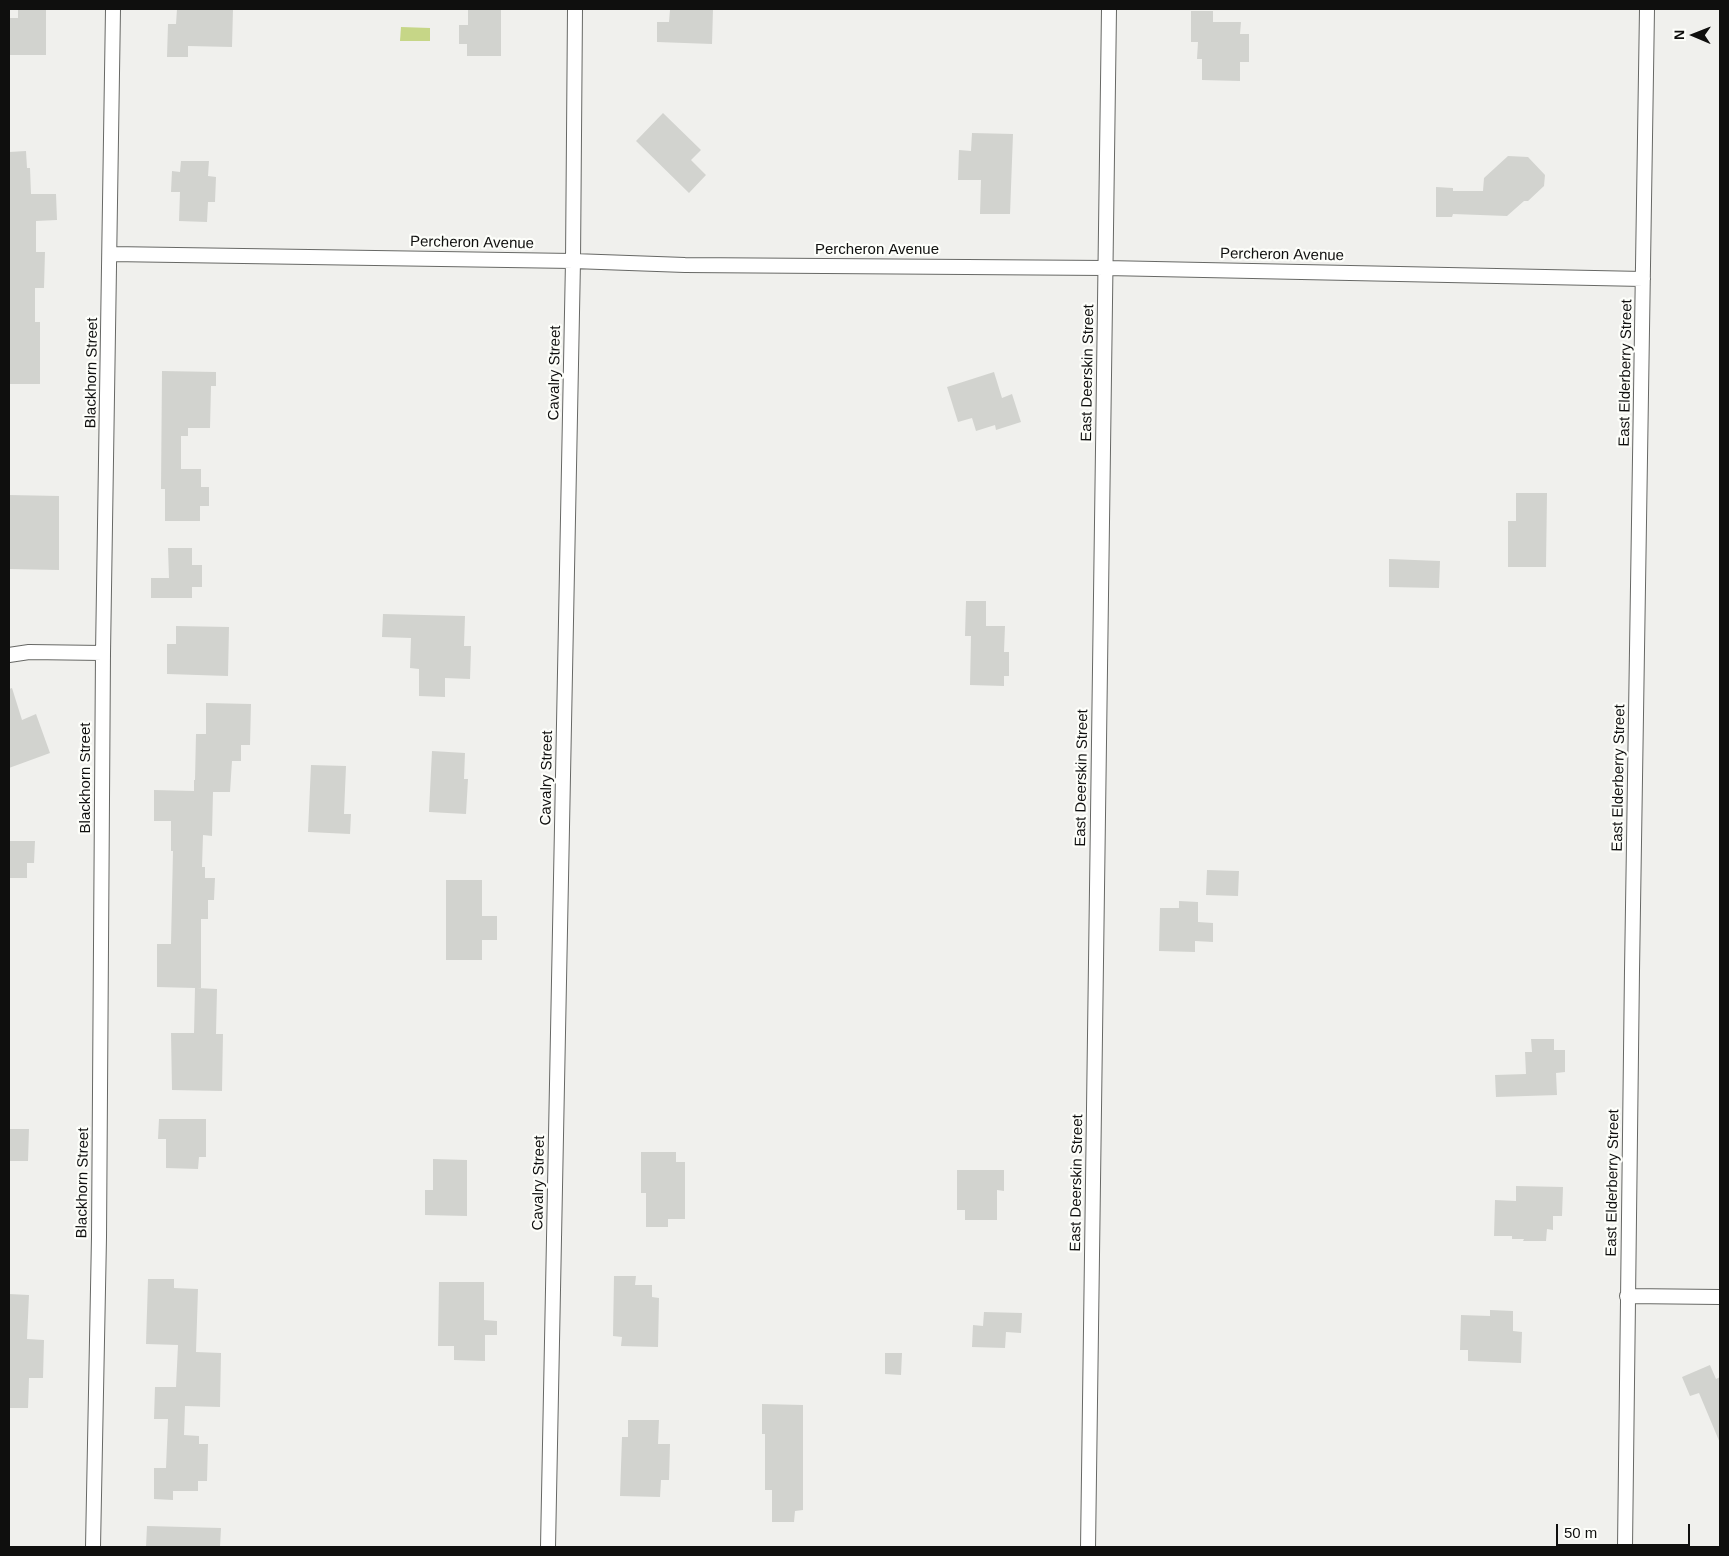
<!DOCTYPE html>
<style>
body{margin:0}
#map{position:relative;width:1729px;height:1556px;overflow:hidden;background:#f0f0ed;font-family:Arial,sans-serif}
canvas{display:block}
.frame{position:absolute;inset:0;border:10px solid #0f0f0e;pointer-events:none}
.north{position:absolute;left:1669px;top:10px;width:50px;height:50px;-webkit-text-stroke:4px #fdfefa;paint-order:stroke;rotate:271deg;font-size:14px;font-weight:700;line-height:20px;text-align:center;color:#0f0f0e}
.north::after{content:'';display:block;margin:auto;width:18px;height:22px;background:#0f0f0e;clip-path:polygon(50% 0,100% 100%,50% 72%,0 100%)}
.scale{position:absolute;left:1556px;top:1524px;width:134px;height:22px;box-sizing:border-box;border:2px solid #0f0f0e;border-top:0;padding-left:6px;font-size:15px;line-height:18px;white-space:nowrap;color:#0f0f0e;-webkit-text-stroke:4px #fdfefa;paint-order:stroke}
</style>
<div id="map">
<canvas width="1729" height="1556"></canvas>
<div class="frame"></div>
<div class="north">N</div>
<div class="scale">50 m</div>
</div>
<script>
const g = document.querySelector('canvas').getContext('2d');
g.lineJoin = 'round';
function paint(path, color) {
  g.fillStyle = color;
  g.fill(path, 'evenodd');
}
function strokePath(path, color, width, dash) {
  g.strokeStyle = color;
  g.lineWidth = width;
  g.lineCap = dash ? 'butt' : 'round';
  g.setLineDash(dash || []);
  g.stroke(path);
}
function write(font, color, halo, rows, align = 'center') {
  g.font = font + ' Arial,sans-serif';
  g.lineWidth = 4.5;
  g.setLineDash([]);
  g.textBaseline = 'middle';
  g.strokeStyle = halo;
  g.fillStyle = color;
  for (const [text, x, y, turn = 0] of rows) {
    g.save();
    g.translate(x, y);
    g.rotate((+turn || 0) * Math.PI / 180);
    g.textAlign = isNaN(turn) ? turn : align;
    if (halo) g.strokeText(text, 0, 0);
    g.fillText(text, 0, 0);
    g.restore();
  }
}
const water = new Path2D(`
 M401,27l29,1v13h-30z`);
const building = new Path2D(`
 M18,9h28v46h-37v-37h9z
 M177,9h56l-1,38 -44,-1v11h-21l1,-33h8z
 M468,9h33v47h-34v-12h-8v-19h9z
 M676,9h37l-1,35 -55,-2v-20h12l1,-12h6z
 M1191,11h22v11h28l-1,12h9v28h-9v19l-38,-1v-21h-5l1,-17h-7z
 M663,113l38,37 -10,10 15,15 -17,18 -53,-52z
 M972,133l41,1 -3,80h-30l1,-34h-23l1,-30 12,1z
 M26,151l1,17h3l1,26h25l1,26 -21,1v31h9l-1,36h-9v34h5v62h-31v-232z
 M1508,156l20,1 17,18 -1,11 -16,15h-4l-17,15 -54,-2 -1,3h-16v-30l17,1v3h30l1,-13z
 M181,161h28l-1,15 8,1 -1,25h-7l-1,20 -28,-1 1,-29h-9l1,-21 8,1z
 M162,371l54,1v14h-5l-1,42h-22v8h-7v33h20v18h8v19h-9v15h-35v-32h-4z
 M994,372l8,26 10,-4 9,28 -25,8 -1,-5 -19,6 -4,-13 -14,4 -11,-35z
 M1516,493h31l-1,74h-38v-46h8z
 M9,495l50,1v74l-50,-1z
 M168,548h24v17h10v22h-10v11h-41v-20h18z
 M1389,559l51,2 -1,27 -50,-1z
 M966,601h20v25h19l-1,26h5v24h-5v10l-34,-1 1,-49h-6z
 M383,614l82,2 -1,30h7l-1,33 -25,-1v19l-26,-1v-27l-9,-1 1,-30 -29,-1z
 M176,626l53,1 -1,49 -61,-2v-30h9z
 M12,688l10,32 14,-6 14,39 -41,15v-79z
 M206,703l45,1 -1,41h-9v16h-9l-2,31h-17l-1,44 -9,-1 -1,32h3v11h10l-1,22h-6v19h-7v69h-4l20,1 -1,45h7l-1,57 -50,-1 -1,-57h23l1,-45 -38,-1v-43h14l2,-93h-2v-30h-17v-31l40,1v-11h1l1,-46h10z
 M432,751l33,2 -1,26h4l-2,35 -37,-2z
 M311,765l35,1 -2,48h7l-1,20 -42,-2z
 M9,841h26l-1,22h-7v15h-18z
 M1207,870l32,1 -1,25 -32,-1z
 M446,880h36v36h15v24h-15v20h-36z
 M1179,901l19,1v20l15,1v19l-18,-1v11l-36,-1 1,-43h19z
 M1531,1039h23v11h11v22l-9,1 1,22 -61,2 -1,-22 31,-1 -1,-22h7z
 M159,1119h47v38h-7l-1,12 -32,-1v-29h-8z
 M9,1129h20l-1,32h-19z
 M641,1152h35v10h9v57h-17v8h-22v-34h-5z
 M433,1159l34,1v56l-42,-1v-25h8z
 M957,1170h47v21l-7,-1v30h-32v-10h-8z
 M1516,1186l47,1 -1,29h-9v14l-6,-1 -1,12h-23l1,-2h-12v-3h-18l1,-36 21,1z
 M614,1276h22l-1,9h17v12l7,1 -1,49 -37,-1 1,-9 -9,-1z
 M148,1279h26v9l24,1 -2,63 25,1 -1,54 -35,-1 -1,29 15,1v8h9l-1,37h-9v10h-25v9l-19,-1v-31h12l2,-49h-14l1,-32h21l2,-42 -32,-1z
 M439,1282h45v38l13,1v14h-12v26l-31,-1v-14h-16z
 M9,1294l20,1 -2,44 17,1 -1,38h-14l-1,30h-19z
 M1490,1310l23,1v20l9,1 -1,31 -53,-2v-11h-8l1,-35 29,1z
 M984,1312l38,1 -1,20 -15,-1 -1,16 -33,-1 1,-22 10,1z
 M885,1353h17l-1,22 -16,-1z
 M1710,1365l6,14 4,-2v66l-21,-50 -9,3 -8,-19z
 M762,1404l41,1v105l-8,1 -1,11h-22v-32h-7v-56h-3z
 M628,1420h31l-1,24h12l-1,36h-8l-1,17 -40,-1 2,-59h6z
 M147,1526l74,2 -1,19h-74z`);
const minor = new Path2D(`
 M111,254l462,7 112,4 421,3 537,11
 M9,655l20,-3 74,1
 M1627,1296l93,1
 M93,1547l6,-310 4,-584 10,-644
 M548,1547l25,-1286 2,-252
 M1088,1547l21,-1538
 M1625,1547l7,-577 15,-961`);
const streetNames = [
 ["Percheron Avenue",472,243,1],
 ["Percheron Avenue",877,250],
 ["Percheron Avenue",1282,255,1],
 ["Blackhorn Street",92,373,-89],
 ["Cavalry Street",555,373,-89],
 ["East Deerskin Street",1088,373,-89],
 ["East Elderberry Street",1626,373,-89],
 ["Blackhorn Street",86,778,-90],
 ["Cavalry Street",547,778,-89],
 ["East Deerskin Street",1082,778,-89],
 ["East Elderberry Street",1619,778,-89],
 ["Blackhorn Street",83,1183,-89],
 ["Cavalry Street",539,1183,-89],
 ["East Deerskin Street",1077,1183,-89],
 ["East Elderberry Street",1613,1183,-89]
];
paint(water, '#c6d687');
paint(building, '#d2d3cf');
strokePath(minor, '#676865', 16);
strokePath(minor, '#fff', 14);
write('15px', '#0f0f0e', '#fdfefa', streetNames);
</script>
